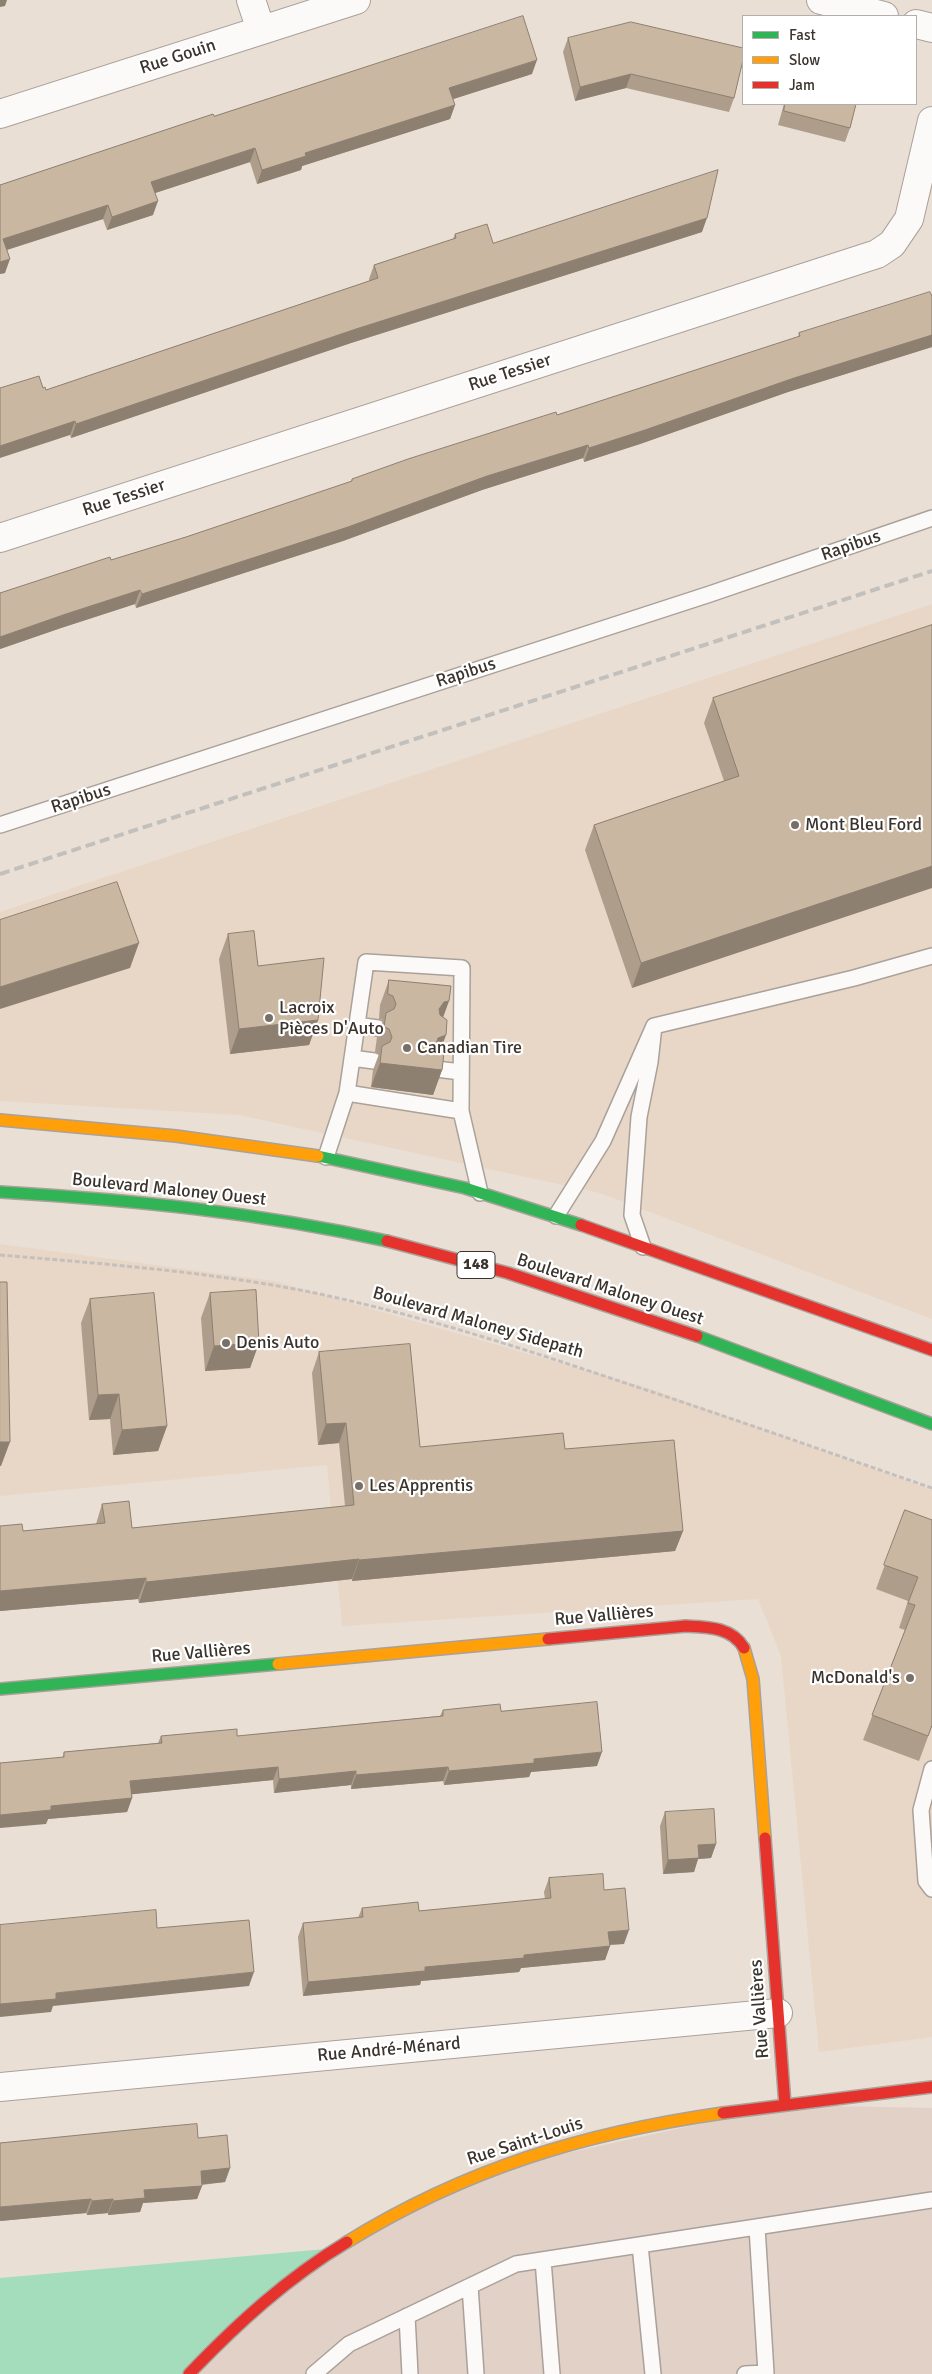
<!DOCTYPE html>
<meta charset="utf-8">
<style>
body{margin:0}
#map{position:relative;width:932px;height:2374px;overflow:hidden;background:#e9dfd5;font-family:Signika,sans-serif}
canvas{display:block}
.legend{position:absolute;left:742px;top:15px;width:175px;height:90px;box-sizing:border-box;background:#fff;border:1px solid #b1aeab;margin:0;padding:6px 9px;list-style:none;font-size:15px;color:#3b342d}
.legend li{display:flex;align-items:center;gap:10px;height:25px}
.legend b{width:25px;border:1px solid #b1aeab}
</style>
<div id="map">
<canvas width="932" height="2374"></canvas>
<ul class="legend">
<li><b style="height:6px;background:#30b455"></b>Fast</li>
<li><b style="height:6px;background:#ff9f0a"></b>Slow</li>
<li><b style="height:6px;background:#e5322d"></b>Jam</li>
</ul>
</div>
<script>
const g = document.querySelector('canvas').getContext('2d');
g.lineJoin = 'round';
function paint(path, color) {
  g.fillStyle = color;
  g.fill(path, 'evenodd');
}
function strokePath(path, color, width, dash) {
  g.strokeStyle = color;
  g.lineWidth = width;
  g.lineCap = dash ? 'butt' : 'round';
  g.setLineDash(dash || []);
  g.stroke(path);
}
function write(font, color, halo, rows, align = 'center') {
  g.font = font + ' Signika,sans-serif';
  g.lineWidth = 4.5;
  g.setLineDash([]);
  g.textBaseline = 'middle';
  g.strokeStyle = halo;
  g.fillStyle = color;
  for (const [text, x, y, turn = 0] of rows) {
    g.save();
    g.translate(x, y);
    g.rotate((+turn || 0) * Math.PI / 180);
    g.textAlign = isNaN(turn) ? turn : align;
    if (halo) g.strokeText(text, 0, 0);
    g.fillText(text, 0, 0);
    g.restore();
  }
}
const built = new Path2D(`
 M932,604v715l-332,-126 -361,-78 -239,-14v-189z
 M0,1244l274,37 377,108 281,101v547l-113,15 -38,-396 -23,-57 -416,27 -15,-161 -327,31z`);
const industrial = new Path2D(`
 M785,2105l147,3v266h-740l145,-126 158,-79z`);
const green = new Path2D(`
 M337,2248l-148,126h-189v-96z`);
const path = new Path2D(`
 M0,1255c119,10 240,19 355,47 98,23 193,55 288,87 97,32 193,66 289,99`);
const lane = new Path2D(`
 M0,825l710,-231 222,-76
 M356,1025l22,3
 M654,1026l200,-48 78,-22
 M352,1058l22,3
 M436,1069l25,3
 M347,1093l114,18
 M326,1157l21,-64 19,-131 96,6 -1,143 19,82
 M556,1216l47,-75 51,-115 -4,36 -11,55 -7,98 11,32
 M932,1769l-11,41 5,71 6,8
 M640,2245l13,129
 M543,2260l9,114
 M470,2286l6,88
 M407,2316l3,58
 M314,2374l35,-30 167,-80 416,-64
 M745,2374l21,-1 -9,-146`);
const street = new Path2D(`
 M251,0l10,30
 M821,0l63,16
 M916,24l16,4
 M0,114l356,-114
 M0,538l877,-284 15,-10 17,-25 23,-98
 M0,2087l778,-74`);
const fast = new Path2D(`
 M318,1156l147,32 116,37
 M0,1192c133,8 256,20 387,49
 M697,1336l235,88
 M0,1689l278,-25`);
const slow = new Path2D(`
 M0,1120l176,16 142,20
 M744,1648l9,31 12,159
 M278,1664l270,-25
 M347,2242c120,-74 238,-109 376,-129`);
const jam = new Path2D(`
 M581,1225l351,125
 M387,1241l121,32 189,63
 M548,1639l138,-13c22,1 46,1 58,22
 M765,1838l20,267
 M723,2113l209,-26
 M189,2374c48,-50 98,-96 158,-132`);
const rail = new Path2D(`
 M0,874l932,-303`);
const wall = new Path2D(`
 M568,38l166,60 -5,14 -103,-24 -51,13 -12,-49z
 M532,74l-79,25 2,6 -5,14 -148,47 -1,4 -44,14 -7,-22 -95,31 -2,22 -46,15 -4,-11 -96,31 -2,23 -5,1v-89l214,-69z
 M784,104h72l-6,24 -5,14 -67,-17z
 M702,232l-351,111 -280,95 -1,-3 -27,-47 3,2 323,-109v-2l5,-14 79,-26 2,-5 38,9z
 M932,296v51l-144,45 -148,52 -56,18 -1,-4 -101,32 -139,51 -207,67 -1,-4 -74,24 -61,21v-56l111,-33 75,-23 165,-55 1,-3 205,-64 241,-78 1,-4z
 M932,625l-300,363 -47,-138 9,-25 130,-44 -20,-58 9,-25z
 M228,934l30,32 60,54 -9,25 -79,9 -11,-95z
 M389,980l54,37 -4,35 3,18 -9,25 -62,-8 2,-17 6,-16 -4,-2 2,-15 6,-17 -4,-1 1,-14z
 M210,1293l49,50 -9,25 -45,3 -4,-53z
 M90,1299l77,127 -9,25 -45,4 -3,-36 -21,1 -8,-97z
 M319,1352l101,95 145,2 118,82 -8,20 -323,30v-2l-213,24 -1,-4 -138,12v-85l23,5 73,-7 6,-20 30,24 213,-22 -6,-63 -21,2 -6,-72z
 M905,1510l27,10v206l-13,35 -56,-21 42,-110 -6,-2 9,-27 -32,-12z
 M443,1710l58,1 96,55 -66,6 -2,5 -85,8 -1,-4 -92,8v-4l-77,8 -1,-13 -141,14v4l-5,14 -79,7 -2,5 18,-72 94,-9 3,-7h76l203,-20z
 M665,1812l51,32 -5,14 -13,1 -4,13 -31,2 -3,-48z
 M549,1878l55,12 20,54 -14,1 -5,15 -84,8 -2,4 -98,9 -1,4 -117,11 -5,-59 5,-14 55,-5 4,-10 57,3 126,-12 -1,-7z
 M198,2138l32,30 -5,14 -23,3 -5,14 -54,4 -3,9 -32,3v-2l-21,2 -1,-2 -86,8z`);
const shadedWall = new Path2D(`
 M0,0h7l-2,6 -5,1z
 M537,60l-5,14 -88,28 5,-14z
 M631,74l-5,14 -51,13 5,-14z
 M455,105l-5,14 -148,47 -1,4 -44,14 5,-14 43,-17z
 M255,148l-5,14 -104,34 5,-14z
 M158,201l-5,14 -46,15 5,-13z
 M108,205l-5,14 -103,33 3,-13z
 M707,218l-5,14 -351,111 -280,95 5,-14 280,-95z
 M10,259l-5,14 -5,1v-12z
 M932,335v12l-144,45 -148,52 -56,18 5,-14 205,-70z
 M75,421l-5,14 -70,23v-12z
 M588,445l-5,13 -101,32 -139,51 -207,67 6,-14 345,-118z
 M140,590l-5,14 -74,24 -61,21v-12l66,-23z
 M932,866v22l-300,100 9,-25z
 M139,943l-9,25 -130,41v-22z
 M449,1001l-9,25 -1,-17 5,-7z
 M318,1020l-9,25 -79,9 9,-25z
 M446,1035l-9,25 -10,8 11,-30z
 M380,1063l62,7 -9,25 -62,-8z
 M259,1343l-9,25 -45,3 9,-25z
 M119,1394l-9,25 -21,1 9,-25z
 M346,1423l-7,20 -21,2 8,-21z
 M167,1426l-9,25 -45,4 9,-25z
 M0,1442h10l-9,24h-1z
 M683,1531l-8,20 -323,30 7,-21z
 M359,1559l-7,20 -213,24 7,-21z
 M146,1578l-8,21 -138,12v-20z
 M602,1752l-5,14 -66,6 -2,5 -85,8 5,-14 85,-12z
 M278,1767l-5,13 -148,15 5,-14z
 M448,1767l-5,14 -92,8 5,-14z
 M356,1771l-5,14 -77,8 5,-14z
 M132,1798l-5,14 -79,7 -2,5 -46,4v-13l51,-9z
 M716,1844l-5,14 -13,1 -4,13 -31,2 5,-14 30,-15z
 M629,1930l-5,14 -21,1 5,-13z
 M610,1946l-5,14 -84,8 -2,4 -98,9 -1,4 -117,11 5,-14 216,-27z
 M254,1972l-5,14 -196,20 -2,6 -51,5v-13l56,-11z
 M230,2168l-5,14 -29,3 5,-14z
 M202,2186l-5,13 -54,4 -3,9 -32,3 5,-14 31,-11z
 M91,2199l-5,14 -86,8v-14z
 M113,2199l-5,14 -21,2 5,-14z`);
const building = new Path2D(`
 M523,16l14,44 -88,28 6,17 -150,48 1,3 -44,14 -7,-22 -104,34 7,19 -46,16 -4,-12 -105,34 7,20 -10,3v-77l213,-71 1,2z
 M631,22l112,26v12l-9,38 -103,-24 -51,13 -12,-49z
 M785,104h71l-6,24 -66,-17z
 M718,170l-11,48 -351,111 -280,95 -1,-3 -75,25v-58l39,-12 4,12 2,-1 1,3 332,-112 -4,-13 82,-27 -1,-4 32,-10 6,19z
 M930,292l2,4v39l-138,43 -149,52 -56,18 -1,-3 -101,31 -139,51 -206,67 -2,-4 -74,24 -66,23v-44l110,-36 1,3 75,-23 166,-56v-2l56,-20 148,-47 1,3 243,-79 -1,-3z
 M932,625v241l-291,97 -47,-138 145,-49 -26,-78z
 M117,882l22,61 -139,44v-67z
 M254,931l4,35 66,-8 -6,62 -79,9 -11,-95z
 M389,980l62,6 -2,15 -5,1 -5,7 1,6 7,5 -1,15 -8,3 -2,6 3,7 5,2 -2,17 -62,-7 2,-17 8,-4 2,-5 -3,-8 -5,-2 2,-14 8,-4 2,-5 -3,-8 -5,-2z
 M0,1282h7l3,160h-10z
 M256,1290l3,53 -45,3 -4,-53z
 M154,1293l13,133 -45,4 -3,-36 -21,1 -8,-96z
 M410,1344l10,103 143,-14 2,16 109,-9 9,91 -324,29v-1l-213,23v-4l-146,13v-65l22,-2 1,7 82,-8 -3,-19 27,-3 3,27 222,-23 -8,-82 -20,1 -7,-72z
 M905,1510l27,10v205l-4,11 -56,-21 43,-110 -7,-2 10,-26 -34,-12z
 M597,1702l5,50 -68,7v4l-85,8 -1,-4 -92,8v-4l-77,8 -1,-12 -148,14 2,17 -81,8v4l-51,5v-52l64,-6v-5l98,-9 -1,-7 76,-7v7l206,-20v-6l57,-6 1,7z
 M714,1809l2,35 -18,1 1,13 -31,2 -3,-48z
 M603,1874l1,16 21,-2 4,42 -21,2 2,14 -86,9v3l-99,9v4l-117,11 -5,-59 60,-6 -1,-9 56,-6 1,9 132,-13 -2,-20z
 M156,1910l1,18 92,-8 5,52 -198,21v6l-56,5v-79z
 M197,2124l1,14 29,-3 3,33 -29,3 1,15 -58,4 1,8 -32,3v-2l-21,2 -1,-2 -91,8v-64l160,-16z`);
const markers = [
 [795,825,5,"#787068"],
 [269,1018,5,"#787068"],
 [407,1048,5,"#787068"],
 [226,1343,5,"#787068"],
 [359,1486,5,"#787068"],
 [910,1678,5,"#787068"]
];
const shields = [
 [476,1265,38]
];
const shieldNames = [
 ["148",476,1265]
];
const streetNames = [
 ["Rue Gouin",178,57,-18],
 ["Rue Tessier",510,373,-18],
 ["Rue Tessier",124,498,-18],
 ["Rapibus",851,546,-19],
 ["Rapibus",466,673,-18],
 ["Rapibus",81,799,-18],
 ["Boulevard Maloney Ouest",169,1190,6],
 ["Boulevard Maloney Ouest",610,1290,18],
 ["Boulevard Maloney Sidepath",478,1323,16],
 ["Rue Vallières",604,1616,-5],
 ["Rue Vallières",201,1653,-5],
 ["Rue Vallières",760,2009,-94],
 ["Rue André-Ménard",389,2050,-5],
 ["Rue Saint-Louis",525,2142,-18]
];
const poiNames = [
 ["Mont Bleu Ford",805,825],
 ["Lacroix",279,1008],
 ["Pièces D'Auto",279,1029],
 ["Canadian Tire",417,1048],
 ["Denis Auto",236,1343],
 ["Les Apprentis",369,1486],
 ["McDonald's",900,1678,"right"]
];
paint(built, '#e8d7c6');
paint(industrial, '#e2d1c7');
paint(green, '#a4ddbb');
strokePath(lane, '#a9a19a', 18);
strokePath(street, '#a9a19a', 30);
strokePath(fast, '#a9a19a', 14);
strokePath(slow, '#a9a19a', 14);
strokePath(jam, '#a9a19a', 14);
strokePath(path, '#c5c0bd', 3, [5, 2.5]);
strokePath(lane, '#fcfaf9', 15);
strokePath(street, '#fcfaf9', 28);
strokePath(fast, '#30b455', 11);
strokePath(slow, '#ff9f0a', 11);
strokePath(jam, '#e5322d', 11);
strokePath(rail, '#c2c0bd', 4, [10, 5]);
paint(wall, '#ad9d8a');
paint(shadedWall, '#8d8071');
paint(building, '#c9b7a1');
strokePath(building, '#8d8071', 1);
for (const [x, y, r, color] of markers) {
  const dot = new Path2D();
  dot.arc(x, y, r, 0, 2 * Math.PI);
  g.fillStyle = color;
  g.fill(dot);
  strokePath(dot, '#fff', 2);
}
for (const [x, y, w] of shields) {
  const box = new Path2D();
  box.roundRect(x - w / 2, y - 13.5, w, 27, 4);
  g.fillStyle = '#fff';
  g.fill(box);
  strokePath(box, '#3b342d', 1);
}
write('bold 16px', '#3b342d', null, shieldNames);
write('18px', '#3b342d', '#fff', streetNames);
write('18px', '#3b342d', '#fff', poiNames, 'left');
</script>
